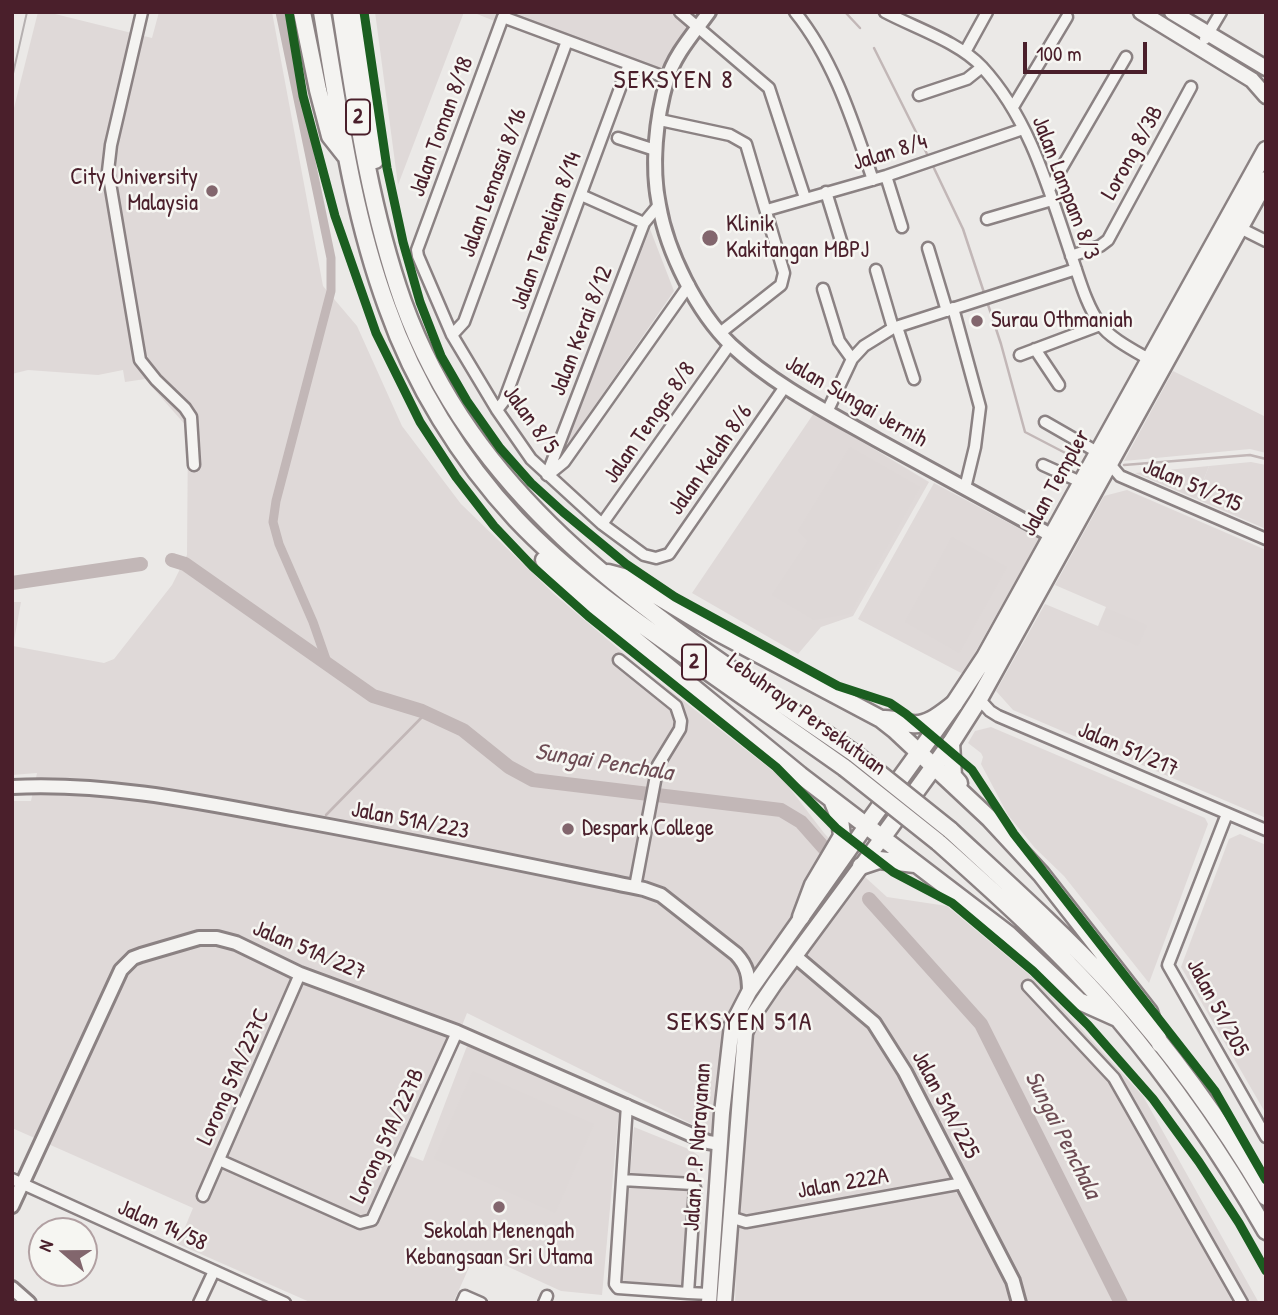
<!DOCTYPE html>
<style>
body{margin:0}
#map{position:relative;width:1278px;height:1315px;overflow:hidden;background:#ebe9e7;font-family:"Patrick Hand",sans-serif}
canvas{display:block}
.frame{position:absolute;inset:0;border:14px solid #4a1f2b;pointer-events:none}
.north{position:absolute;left:28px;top:1217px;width:70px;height:70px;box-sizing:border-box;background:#f6f6f2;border:2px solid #b1a0a2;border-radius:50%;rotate:290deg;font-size:19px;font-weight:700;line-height:28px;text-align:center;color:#4a1f2b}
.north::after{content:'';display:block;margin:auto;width:24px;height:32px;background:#82666d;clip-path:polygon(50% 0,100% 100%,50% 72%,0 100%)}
.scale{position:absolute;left:1023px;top:42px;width:124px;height:32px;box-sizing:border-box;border:4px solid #4a1f2b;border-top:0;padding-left:9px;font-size:21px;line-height:24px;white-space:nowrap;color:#4a1f2b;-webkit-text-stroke:5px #f6f6f2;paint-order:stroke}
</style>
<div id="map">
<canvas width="1278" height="1315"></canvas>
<div class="frame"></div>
<div class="north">N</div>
<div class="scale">100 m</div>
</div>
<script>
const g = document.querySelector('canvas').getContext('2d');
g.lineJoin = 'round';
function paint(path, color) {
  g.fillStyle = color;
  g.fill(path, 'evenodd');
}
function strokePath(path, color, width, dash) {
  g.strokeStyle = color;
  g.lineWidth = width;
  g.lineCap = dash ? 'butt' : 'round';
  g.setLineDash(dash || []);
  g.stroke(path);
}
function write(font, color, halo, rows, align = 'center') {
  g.font = font + ' "Patrick Hand",sans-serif';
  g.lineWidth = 5;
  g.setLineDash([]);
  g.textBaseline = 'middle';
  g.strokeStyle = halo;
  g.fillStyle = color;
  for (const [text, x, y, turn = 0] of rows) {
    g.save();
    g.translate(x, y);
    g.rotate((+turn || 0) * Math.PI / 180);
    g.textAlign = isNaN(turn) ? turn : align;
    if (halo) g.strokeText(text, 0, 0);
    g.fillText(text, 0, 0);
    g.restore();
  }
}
const built = new Path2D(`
 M38,12h9l105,26 7,-26h113l51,274 34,40 45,100 59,78 93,90 81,69 147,115 42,55 41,44 22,20 60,9 91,76 105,114 116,207h-524l5,-155 -273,-135 -57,143 13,5 44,-115 152,65 -17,184 -41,-4 -85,-39 -23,51h-141l-134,-59 15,-36 -181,-80v-327h19l6,-28 -25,2v-173h9l-8,44 91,17 10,-4 58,-74 15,-30 1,-127 -43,-49 -20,3 -2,-12 -25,5 -70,-5 -16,4v-258z
 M375,12h89l-66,173z
 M472,12h228l-41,59 -148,-55 -4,10z
 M1173,371l93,46v36l-16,-4 -126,12z
 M814,413l115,69 -76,134 -32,11 -23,27 -106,-61z
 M1251,462l15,3v64l-70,-30 13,-33z
 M934,483l105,56 -76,135 -105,-55z
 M1127,490l139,60v268l-253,-108 -17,-19 49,-87 53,22 8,-19 -51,-22 49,-89z
 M991,727l214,91 3,6 -59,159 -85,-107 -29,-28 -27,-33 -27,-51 2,-7 -2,-4 -13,-10 7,-12z
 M1240,834l26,11v269l-85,-147 48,-128z
 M634,1127l57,23 8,6 -8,131 -70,-6z`);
const green = new Path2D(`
 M650,229l24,62 -110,159z
 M850,447l70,40 -70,127 -36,6 -42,-25 36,-54 -10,-10z
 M1209,466l-13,33 -61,-26z
 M952,537l55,30 -48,86 -54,-31z
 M1106,608l41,17 -9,21 -40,-17z
 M473,1071l121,53 -39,89 -121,-54z`);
const stream = new Path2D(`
 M845,12l15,16
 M874,48l55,110
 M932,164l31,65 38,115 24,88 50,26
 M1124,465l126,-10 16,4
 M326,815l100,-102`);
const canal = new Path2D(`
 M280,12l51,246v33l-55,210 -3,21 6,22 34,78 15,43`);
const river = new Path2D(`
 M172,560l13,4 188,132 49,15 41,19 46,37 24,13 248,30 20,12 23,26
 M12,583l129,-19
 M869,899l112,125 140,279`);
const minor = new Path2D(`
 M142,12l-31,133 -3,26 32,189 16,20 29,28 6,9 3,48
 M680,12l89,76 36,110
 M795,12c39,48 58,110 78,168
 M885,12c30,16 74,30 97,55 48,52 67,123 89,188 8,22 15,50 29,69 9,14 37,28 52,37
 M1205,39l16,-27
 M965,52l22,-40
 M667,78l-164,-61 -86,233 1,6 34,79 45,75 34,49 71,65 42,31 12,3 13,-4 115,-166
 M919,95l48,-16 15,-12
 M1013,107l54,-90
 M660,120l70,15 16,9 38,129 -3,12 -61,48
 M618,138l37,12
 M886,176l16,51
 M1050,188l76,-131
 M826,192l16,52
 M581,195l63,28
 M767,210l119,-34 137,-47
 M987,219l65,-19
 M1240,228l26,13
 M928,248l19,63
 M1071,256l29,-10 8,-6 83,-153
 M876,270l17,58
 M823,289l16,52 13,18
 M953,308l27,99 -5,40 -10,41
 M897,327l17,52
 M452,335l12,-13 103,-281
 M1035,349l24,36
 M1020,355l80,-30
 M497,410l7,-9 125,-337
 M827,412l25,-53 12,-13 29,-18 183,-59
 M1045,422l54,31
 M1108,462l12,14 146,63
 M1043,465l40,18
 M547,475l97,-252 15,-18
 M548,475l16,-13 125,-177
 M602,524l128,-180
 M619,660l57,46 5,15 -1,8 -22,36 -23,122
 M979,699l11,12 8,5 268,114
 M1227,814l-59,151 98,172
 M1028,986l86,92 128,225
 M219,1160l141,63 12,-3 85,-188
 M12,1179l273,124
 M622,1180l71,4 2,4 -7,105 -70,-5 -3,-4z
 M622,1180l5,-75
 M203,1196l97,-222
 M730,1217l16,5 217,-39
 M688,1293l22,1
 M199,1303l15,-32
 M462,1303l3,-7 16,7
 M544,1303l3,-7`);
const tertiary = new Path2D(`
 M709,12c-15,21 -35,43 -42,68 -11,38 -16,86 -8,125 8,47 38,107 72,140 43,40 95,66 146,95 60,33 120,66 181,99
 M12,787c92,-5 189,15 279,32 117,21 235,46 353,70l17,6 75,59c11,12 13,21 13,38
 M795,956l79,67 31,49 108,209 6,22
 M12,1206l109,-236 12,-12 8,-3 58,-17h18l19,5 64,31 157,58 251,110 12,2
 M12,1288l17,15`);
const secondary = new Path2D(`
 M1141,12l111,68 14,16
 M1172,12l94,56
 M709,1303l13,-190 10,-88 17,-33 117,-166
 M724,1303l21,-270 7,-16 23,-34 107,-145`);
const primary = new Path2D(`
 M866,826l88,-122 31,-47 281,-507
 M882,838l69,-95 28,-44 287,-519`);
const trunk = new Path2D(`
 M302,12l16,78 12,46 15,19
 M322,12c17,100 30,200 65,295 27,77 73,152 129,212 52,55 115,99 177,142 51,36 101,71 152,107
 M341,12c15,98 29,196 62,290 79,218 272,327 452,452
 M356,12l19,148
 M544,560l36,35 48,39 172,141 208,159 71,67 38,17
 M608,573l19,5 90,54 164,87 14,11 95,89 51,55 108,138 11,32
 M883,719c11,-1 19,4 29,5 16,2 30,-11 42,-20
 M951,743l2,33 6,7
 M950,830c55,51 111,101 162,156 58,64 110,136 154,211
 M938,842c63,56 125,112 179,175 56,66 106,139 149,214
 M861,866l18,-6 36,4
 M801,917l12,-32 29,-49 -2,-17 -7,-17`);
const tram = new Path2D(`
 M12,78l15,-66`);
const trunkBridge = new Path2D(`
 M855,754l95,76
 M845,768l93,74`);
const cycleway = new Path2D(`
 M289,12l14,84 32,120 41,117 44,89 36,55 38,49 39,41 55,49 188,151 60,61 57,44 59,31 81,68 55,54 65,74 46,63 40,61 27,48
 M364,12l23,156 16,74 17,60 21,54 26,45 33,47 31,35 32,29 63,52 49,33 163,89 52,17 16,11 66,56 42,64 201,257 51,89`);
const markers = [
 [212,191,7,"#82666d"],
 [710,238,9,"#82666d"],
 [977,321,7,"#82666d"],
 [568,829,7,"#82666d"],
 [499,1207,7,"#82666d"]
];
const shields = [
 [358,117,24],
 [694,662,24]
];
const shieldNames = [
 ["2",358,117],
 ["2",694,662]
];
const streetNames = [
 ["Jalan Toman 8/18",442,127,-70],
 ["Jalan 8/4",890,153,-17],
 ["Lorong 8/3B",1133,153,-61],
 ["Jalan Lemasai 8/16",494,183,-70],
 ["Jalan Lampam 8/3",1065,188,69],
 ["Jalan Temelian 8/14",547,231,-70],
 ["Jalan Kerai 8/12",582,331,-69],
 ["Jalan Sungai Jernih",856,402,30],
 ["Jalan 8/5",530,420,54],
 ["Jalan Tengas 8/8",650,423,-55],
 ["Jalan Kelah 8/6",711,460,-55],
 ["Jalan Templer",1056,483,-61],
 ["Jalan 51/215",1192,486,23],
 ["Lebuhraya Persekutuan",806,715,36],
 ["Jalan 51/217",1128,750,23],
 ["Jalan 51A/223",410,821,11],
 ["Jalan 51A/227",309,951,23],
 ["Jalan 51/205",1217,1008,62],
 ["Lorong 51A/227C",234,1077,-66],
 ["Jalan 51A/225",945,1105,62],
 ["Lorong 51A/227B",388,1136,-65],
 ["Jalan P.P Narayanan",698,1147,-86],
 ["Jalan 222A",843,1184,-10],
 ["Jalan 14/58",162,1226,24]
];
const poiNames = [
 ["City University",198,178,"right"],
 ["Malaysia",198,204,"right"],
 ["Klinik",726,225],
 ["Kakitangan MBPJ",726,251],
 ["Surau Othmaniah",991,321],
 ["Despark College",582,829],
 ["Sekolah Menengah",499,1232,"center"],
 ["Kebangsaan Sri Utama",499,1258,"center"]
];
const waterNames = [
 ["Sungai Penchala",604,763,9],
 ["Sungai Penchala",1062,1135,63]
];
const quarterNames = [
 ["SEKSYEN 8",674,81],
 ["SEKSYEN 51A",740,1023]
];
paint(built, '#dfd9d8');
paint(green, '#ded8d7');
strokePath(stream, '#c2b7b7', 2.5);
strokePath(canal, '#c2b7b7', 9);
strokePath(river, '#c2b7b7', 14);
strokePath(minor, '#8b8283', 15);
strokePath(tertiary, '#8b8283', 18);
strokePath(secondary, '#8b8283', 19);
strokePath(primary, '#8b8283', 21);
strokePath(trunk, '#8b8283', 21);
strokePath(minor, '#f4f3f1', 10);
strokePath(tertiary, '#f4f3f1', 12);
strokePath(secondary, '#f4f3f1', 14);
strokePath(primary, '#f4f3f1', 16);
strokePath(trunk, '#f4f3f1', 16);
strokePath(tram, '#b5b0b0', 2);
strokePath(trunkBridge, '#8b8283', 21, []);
strokePath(trunkBridge, '#f4f3f1', 16);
strokePath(cycleway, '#1b5e20', 9);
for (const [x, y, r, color] of markers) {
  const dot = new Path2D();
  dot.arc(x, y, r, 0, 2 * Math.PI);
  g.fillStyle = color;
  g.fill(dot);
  strokePath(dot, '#f6f6f2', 2.5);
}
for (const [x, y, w] of shields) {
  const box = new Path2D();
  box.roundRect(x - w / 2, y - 17.5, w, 35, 5);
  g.fillStyle = '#f6f6f2';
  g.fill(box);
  strokePath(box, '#4a1f2b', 2);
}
write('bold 21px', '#4a1f2b', null, shieldNames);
write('23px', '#4a1f2b', '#f6f6f2', streetNames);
write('23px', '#4a1f2b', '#f6f6f2', poiNames, 'left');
write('italic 24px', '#6e4d55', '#f6f6f2', waterNames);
g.letterSpacing = '2px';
write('26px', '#4a1f2b', '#f6f6f2', quarterNames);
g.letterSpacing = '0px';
</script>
